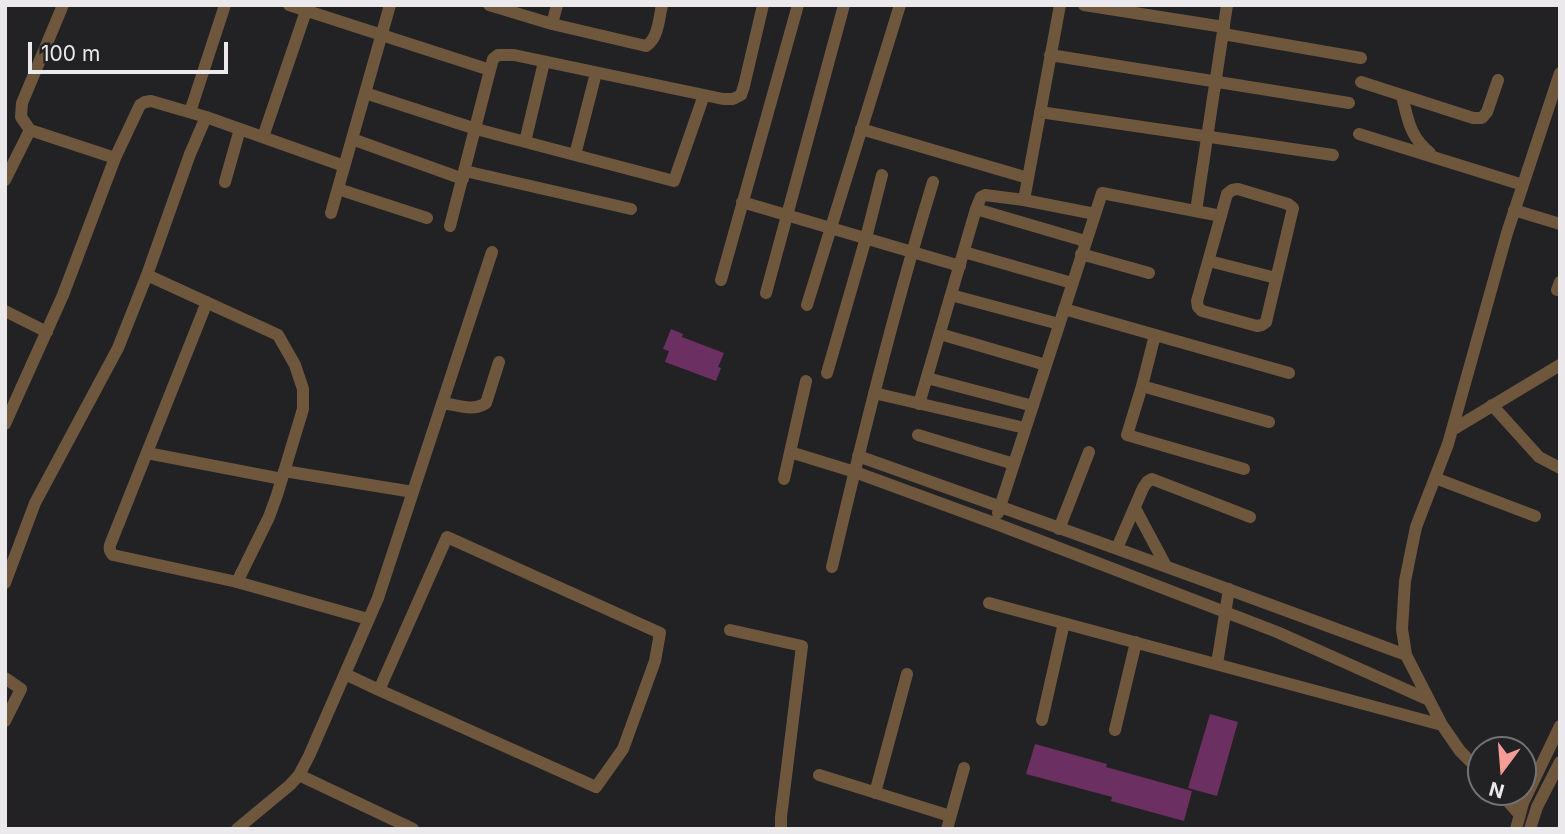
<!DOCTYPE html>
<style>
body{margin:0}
#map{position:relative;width:1565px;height:834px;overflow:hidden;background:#222124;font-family:Inter,sans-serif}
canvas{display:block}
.frame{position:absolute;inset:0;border:7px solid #ebe9ec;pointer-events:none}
.north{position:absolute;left:1467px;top:736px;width:70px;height:70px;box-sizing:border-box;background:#222124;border:2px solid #727174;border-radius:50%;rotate:196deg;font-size:19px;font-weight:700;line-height:28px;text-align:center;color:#ebe9ec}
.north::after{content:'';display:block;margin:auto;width:24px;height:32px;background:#f59c96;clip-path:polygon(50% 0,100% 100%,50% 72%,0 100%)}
.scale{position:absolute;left:28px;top:42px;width:200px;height:32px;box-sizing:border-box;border:4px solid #ebe9ec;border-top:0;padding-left:9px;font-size:21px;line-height:24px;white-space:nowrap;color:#ebe9ec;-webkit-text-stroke:5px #222124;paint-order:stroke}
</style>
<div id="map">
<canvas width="1565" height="834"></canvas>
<div class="frame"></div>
<div class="north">N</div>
<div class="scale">100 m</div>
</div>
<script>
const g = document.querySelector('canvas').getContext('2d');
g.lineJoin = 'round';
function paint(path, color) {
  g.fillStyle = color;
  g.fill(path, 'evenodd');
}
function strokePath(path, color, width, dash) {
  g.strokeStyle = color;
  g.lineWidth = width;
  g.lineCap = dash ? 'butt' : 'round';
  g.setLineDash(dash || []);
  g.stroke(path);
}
const building = new Path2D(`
 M671,329l12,5 -1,3 42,16 -6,14 3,1 -5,13 -51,-19 4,-11 -6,-2z
 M1210,714l28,8 -21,74 -29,-8z
 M1035,744l72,20 -1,3 86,24 -8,30 -73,-20 1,-4 -86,-23z`);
const minor = new Path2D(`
 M289,5l201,65
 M489,5l63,19 94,22c12,-7 13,-27 16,-41
 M1084,5l140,22
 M552,24l5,-19
 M1223,34l138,24
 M1050,55l299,48
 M1361,82l112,36h9l5,-6 11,-32
 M365,93l111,36 198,52 30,-86
 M1402,96c6,24 8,41 28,57
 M190,112l35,-107
 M1040,112l293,43
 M861,129l167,49
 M30,130l-9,-13 1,-14 41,-98
 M1359,134l164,51
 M263,137l43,-126
 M352,139l111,40
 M525,142l19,-80
 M575,155l21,-82
 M115,158l25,-53 5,-3 6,-1 55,16
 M465,171l166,38
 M5,180l25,-50 85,28 -52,137 -58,129
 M225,182l15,-53
 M338,189l89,29
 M1238,189l50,15 5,4 -27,114 -4,3 -5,1 -55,-15 -4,-4 -1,-6 30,-107 5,-4z
 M1024,200l36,-195
 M742,202l218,64
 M976,209l109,32
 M1514,210l46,14
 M1196,211l31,-206
 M331,213l59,-208
 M450,226l40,-156 3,-11 5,-4h16l209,44h10l8,-4 3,-9 19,-81
 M964,252l108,31
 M1081,254l68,19
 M1209,261l67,17
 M147,275l131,60 17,30 8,24v20l-26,86 -8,22 -32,65
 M721,280l77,-275
 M1557,290l3,-8
 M766,293l78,-288
 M951,295l108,29
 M207,302l-97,243c-1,4 0,7 3,10l124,27 131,37
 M807,305l93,-300
 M1064,309l225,64
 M5,311l42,21
 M940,334l106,31
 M1155,335l-13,51 -15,49 117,34
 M827,373l39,-135 16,-63
 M927,378l106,28
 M1142,386l127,36
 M874,393l151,35
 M442,403c15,2 31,9 44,0l13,-41
 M919,404l57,-195 5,-12 4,-2 39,5 71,14
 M1492,405l47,52 21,11
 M1452,430l108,-65
 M918,435l96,29
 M790,452l65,20 139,51 283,109 152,68
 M147,453l135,26
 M858,456c183,65 366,131 548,199
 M284,471l129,21
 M1435,478l100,38
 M784,479l22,-98
 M1135,508l31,58
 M998,513l104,-320 119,23
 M1059,529l30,-77
 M1117,548l26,-60 4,-6 5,-3 98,38
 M832,567c30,-129 62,-258 101,-385
 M5,583l30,-80 83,-155 29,-73 43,-121 16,-37 138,49
 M989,603l453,122
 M730,630l72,16 -21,171v12
 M1217,664l12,-75
 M345,674l34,16 217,97 27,-38 32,-88 5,-28 -213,-96 -68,153
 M5,678l16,11 -16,32
 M1042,720l22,-97
 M1115,730l21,-88
 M1481,772l-21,-21 -18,-26 -36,-70 -4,-26 3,-48 11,-54 32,-83 59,-211 53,-160
 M299,775l114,54
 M819,775l131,41
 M1500,792l19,22
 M875,793l32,-119
 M237,829l53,-44 9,-10 10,-19 69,-158 114,-346
 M947,829l17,-61
 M1516,829l7,-26 37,-77
 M1530,829l7,-22 23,-45`);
paint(building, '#6c2f61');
strokePath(minor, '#6f573e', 12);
</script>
